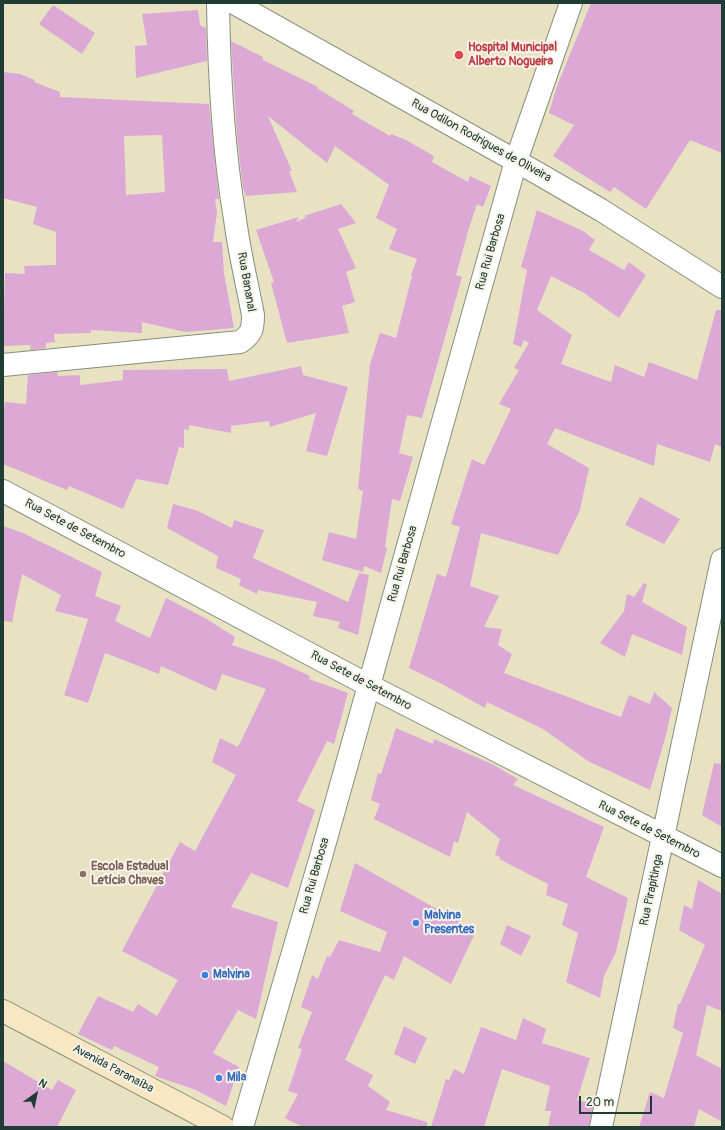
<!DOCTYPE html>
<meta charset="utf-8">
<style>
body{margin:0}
#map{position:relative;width:725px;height:1130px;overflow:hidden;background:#e8e2c2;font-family:Pangolin,sans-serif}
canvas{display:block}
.frame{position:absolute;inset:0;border:4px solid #1f3d34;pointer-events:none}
.north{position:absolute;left:16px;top:1074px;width:40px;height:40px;-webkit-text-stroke:3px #f7f3e8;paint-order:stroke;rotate:33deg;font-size:11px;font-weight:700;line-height:16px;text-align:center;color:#1f3d34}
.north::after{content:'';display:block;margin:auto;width:14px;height:18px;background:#1f3d34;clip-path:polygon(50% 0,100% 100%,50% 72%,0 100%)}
.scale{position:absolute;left:579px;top:1096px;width:73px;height:18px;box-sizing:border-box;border:2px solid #1f3d34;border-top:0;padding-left:5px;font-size:12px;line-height:14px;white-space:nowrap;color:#1f3d34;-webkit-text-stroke:3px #f7f3e8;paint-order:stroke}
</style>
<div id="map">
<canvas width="725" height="1130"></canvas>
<div class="frame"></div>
<div class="north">N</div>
<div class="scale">20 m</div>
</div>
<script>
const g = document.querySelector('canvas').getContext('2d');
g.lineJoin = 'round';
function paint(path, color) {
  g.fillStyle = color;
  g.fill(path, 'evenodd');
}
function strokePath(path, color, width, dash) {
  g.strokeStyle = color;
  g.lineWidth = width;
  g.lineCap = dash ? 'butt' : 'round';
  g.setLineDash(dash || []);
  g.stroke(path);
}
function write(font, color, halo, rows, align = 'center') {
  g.font = font + ' Pangolin,sans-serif';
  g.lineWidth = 4;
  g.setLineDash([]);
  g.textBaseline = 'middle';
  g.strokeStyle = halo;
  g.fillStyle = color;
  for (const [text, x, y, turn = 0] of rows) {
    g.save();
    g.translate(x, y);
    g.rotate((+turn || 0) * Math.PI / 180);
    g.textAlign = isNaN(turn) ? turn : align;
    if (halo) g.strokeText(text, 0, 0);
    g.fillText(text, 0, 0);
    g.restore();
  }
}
const building = new Path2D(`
 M591,3h131v150l-32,-13 -44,69 -32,-22 -4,5 -57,-36 21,-31 -25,-12 8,-27z
 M53,5l42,28 -13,21 -43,-30z
 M198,10l2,15 6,3 1,33 -71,17 -1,-32 12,-1 -5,-31z
 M231,41l32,16v3l55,27 -1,1 37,23 -2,3 38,22 1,-2 15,6 28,16 -2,6 36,20 2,-6 21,10 -8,21 -6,-3 -8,24 -13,47 6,2 -40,141 -15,-3 -8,38 14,4 -13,44 -8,-2 -7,48 2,1 -6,25 -17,-7 -1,6 -41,-12 7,-28 27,7 7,-48 -5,-2 12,-125 10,-31 16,5 16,-62 -1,-1 6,-16 -28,-10 8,-20 -21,-11 13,-33 -54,-39 -8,17 -59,-47 24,55h-3l8,21 -51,4 -3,-8 -6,-51z
 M3,72l17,2 15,6 -1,2 26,10v5l149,7 10,95h-4l2,13 -4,30h9l2,31 10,55 -49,4 -43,-10v11l-51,-3v3l-37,1 1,8 -9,1v5l-16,2 1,-5 -28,1 2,-73 20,1 -1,-8 32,-1v-33l-23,-8 4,-17 -34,-9zM162,135l3,57 -39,3 -2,-59z
 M341,204l15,19 -18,6 18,39 -10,4 9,30 -13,4 7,27 -62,10 -16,-60 3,-1 -18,-52 43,-13 -3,5 11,-5 -3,-1z
 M537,210l46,21 12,9 -6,10 35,20 5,-8 17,13 -27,43 -35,-25 -33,-17 -14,34 35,25 -11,29 50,18 4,-17 29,12 5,-15 48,18 19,-70h6v137l-7,-3 -5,18 -53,-18 -3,22 -99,-38 -8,16 42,24 -9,42 -22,45 -77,-22 -11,53 29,10 -15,31 18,2 -4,16 14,9 -8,19 117,44 8,-22 21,9 4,-12 18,16 -6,27 -16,55 -62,-29 -45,-32 -56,-27 -2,6 -45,-25 -31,-15 28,-94 9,3 14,-50 -9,-3 21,-65 12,6 27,-56 -12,-5 20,-34 -5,-2 15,-25 -5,-3 -3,7 -8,-3 14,-74 -6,-3z
 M301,366l2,9 45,12 -21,69 -21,-5 10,-38 -46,14 -1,-6 -38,5v7l-42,-8v5l-5,-1v19l-5,-1 -11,38 -32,-6 -13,30 -54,-23 -2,4 -64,-26v-47l2,-15 21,2 2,-29 29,-3 1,4 22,-1v10l43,-5v-10l104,-1 2,12z
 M640,497l40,22 -16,25 -39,-19z
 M173,504l25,7 34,17 2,-8 30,10 -11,28 95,44 11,-29 10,2 -11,60 -20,-7 2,-6 -27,-6 4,-14 -59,-12 -1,4 -18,-9 2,-6 -25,-11 2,-12 -51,-28z
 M3,526l20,7 79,39 -7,24 26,10 -6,15 35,17 16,-40 39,20 30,19 -3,8 43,15 35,16 -1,3 39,14 -14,51 -7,-3 -30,60 18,9 -27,78 -37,-15 -20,34 47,15 -22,97 -18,-9 -25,43 26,14 -13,39 -30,-16 -41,-14 4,-9 -45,-21 -2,4 -34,-16 20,-38 35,16 5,-8 19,12 21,-36 -56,-29 58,-109 15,9 41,-76 -24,-13 8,-24 18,9 28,-58 -44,-15 -6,17 -55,-25 -2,8 -54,-21 -17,50 -24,-8 24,-76 -33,-8 6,-16 -39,-21 -10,48 -9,-1z
 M644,583l3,1 -5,18 45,25 -5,28 -50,-21 -7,23 -25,-14 24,-32 3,-17 7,3z
 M396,728l37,16 1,-5 58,25 26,15 -5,6 91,42 -18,50 42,21 -12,54 -12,24 -4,22 -34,-16 12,-49 -16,-8 6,-21 -22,-9 2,-11 -49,-25 1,-2 -5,-2 5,-16 -33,-27 -9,31 -4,-2 -4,16 -76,-38 6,-15 -9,-4 7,-27 3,1z
 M714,763l8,1v63l-20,-12z
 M355,863l121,68 -25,53 -47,-28 -10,24 -9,-5 -40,85 28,15 -5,11 22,16 -4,8 41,12v5h-125l-17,-9 13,-24 -10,-3 14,-42 -4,-1 14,-36 -11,-5 11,-32 6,4 9,-23 3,1 9,-17 41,12 7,-20 -47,-21z
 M698,880l24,14v117l-15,-6 -11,50 26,14v53l-23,-13 -5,18h-55l11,-35 14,6 19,-65 -10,-5 5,-24h2l25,-59 -26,-15 5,-25 8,4z
 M507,925l24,11 -10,20 -21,-12z
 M523,1018l23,11 -4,14 48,15 -13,42 16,4 -4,23h-41l3,-16h-6l5,-25 -48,-17 -18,58h-53l15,-48 3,1 5,-11 10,5 17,-47 35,13z
 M404,1026l23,12 -12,26 -21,-10z
 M3,1061l49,29 6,-10 18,10 -19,37h-54z`);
const street = new Path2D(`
 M234,3l305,171 62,36 121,77
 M3,365l237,-23c12,-8 13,-13 13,-27 -6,-32 -14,-64 -18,-96 -12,-71 -16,-144 -17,-216
 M3,491l365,194 354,181
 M242,1127l78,-267 196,-699 55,-158
 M601,1127l121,-567`);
const secondary = new Path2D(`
 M3,1011l220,116`);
const markers = [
 [459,55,5,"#e0444e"],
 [83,874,4,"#8d6e63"],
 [416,923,4,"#3f7fe0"],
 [205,975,4,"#3f7fe0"],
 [219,1078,4,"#3f7fe0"]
];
const healthNames = [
 ["Hospital Municipal",468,48],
 ["Alberto Nogueira",468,62]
];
const streetNames = [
 ["Rua Odilon Rodrigues de Oliveira",481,141,29],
 ["Rua Rui Barbosa",491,252,-74],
 ["Rua Bananal",246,282,80],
 ["Rua Sete de Setembro",75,529,28],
 ["Rua Rui Barbosa",403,564,-74],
 ["Rua Sete de Setembro",361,681,28],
 ["Rua Sete de Setembro",649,830,27],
 ["Rua Rui Barbosa",315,876,-74],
 ["Rua Pirapitinga",652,890,-78],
 ["Avenida Paranaíba",113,1069,28]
];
const educationNames = [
 ["Escola Estadual",91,867],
 ["Letícia Chaves",91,881]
];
const shopNames = [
 ["Malvina",424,916],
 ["Presentes",424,930],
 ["Malvina",213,975],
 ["Mila",227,1078]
];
paint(building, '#dca9d6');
strokePath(street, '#84907b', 24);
strokePath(secondary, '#84907b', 24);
strokePath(street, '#fff', 22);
strokePath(secondary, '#f9e7c3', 22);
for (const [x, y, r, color] of markers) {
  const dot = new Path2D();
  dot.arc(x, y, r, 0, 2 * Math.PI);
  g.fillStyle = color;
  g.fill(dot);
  strokePath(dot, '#f7f3e8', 1.5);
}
write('bold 12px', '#be3a42', '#f7f3e8', healthNames, 'left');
write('12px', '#1f3d34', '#f7f3e8', streetNames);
write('bold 12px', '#785e54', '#f7f3e8', educationNames, 'left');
write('bold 12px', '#366cbe', '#f7f3e8', shopNames, 'left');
</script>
